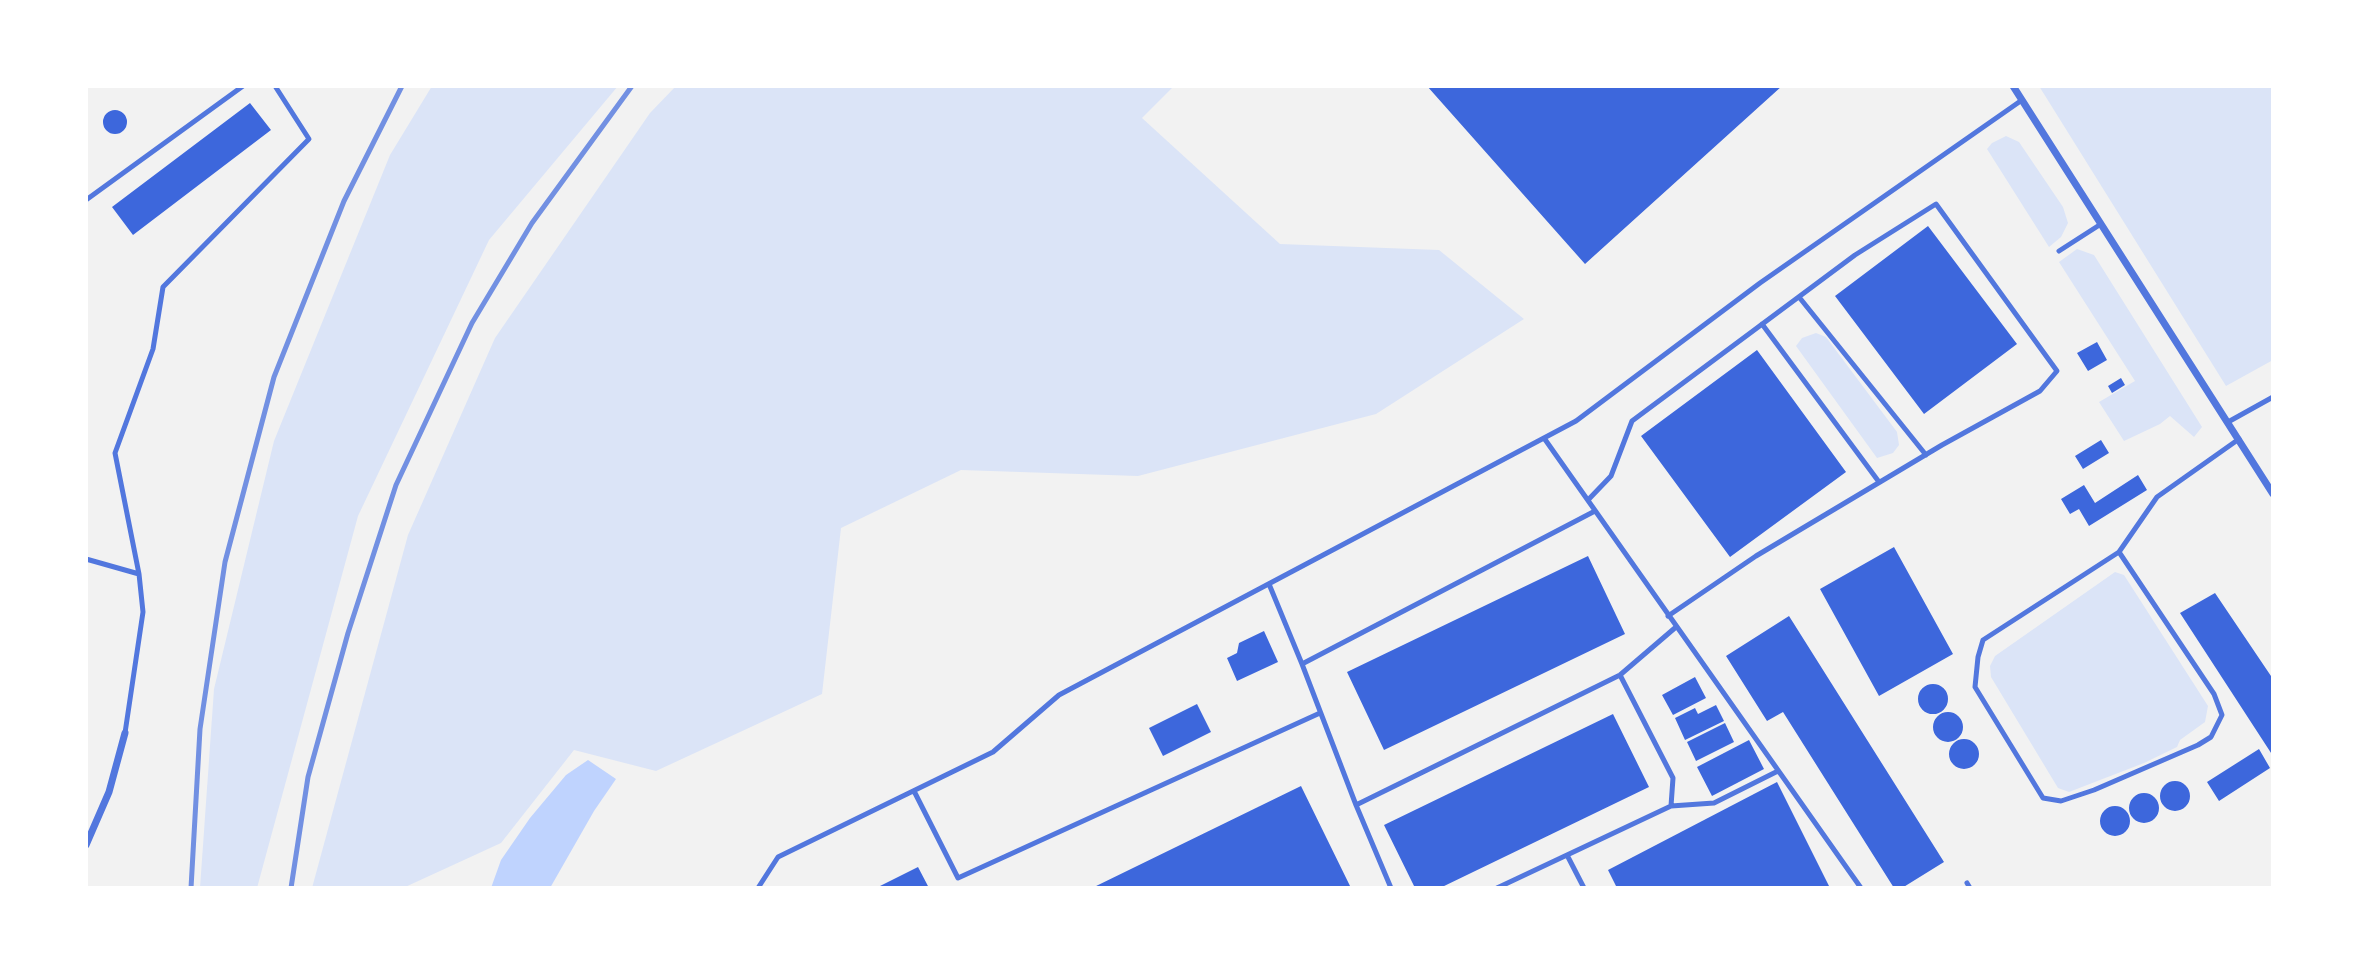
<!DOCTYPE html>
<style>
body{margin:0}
#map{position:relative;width:2359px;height:974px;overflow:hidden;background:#f2f2f2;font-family:Roboto,sans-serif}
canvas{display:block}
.frame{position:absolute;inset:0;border:88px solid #fff;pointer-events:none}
</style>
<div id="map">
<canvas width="2359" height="974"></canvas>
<div class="frame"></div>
</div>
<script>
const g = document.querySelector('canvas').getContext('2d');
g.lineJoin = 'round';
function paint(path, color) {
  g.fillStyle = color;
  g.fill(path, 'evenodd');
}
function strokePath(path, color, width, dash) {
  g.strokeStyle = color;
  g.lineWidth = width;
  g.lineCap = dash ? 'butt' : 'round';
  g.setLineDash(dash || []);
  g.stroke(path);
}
const green = new Path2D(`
 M432,86h186l-129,154 -131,276 -101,372h-57l14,-199 60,-248 116,-286z
 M676,86h498l-32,32 138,126 159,6 85,69 -148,95 -238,62 -177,-6 -120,58 -19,166 -166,77 -82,-21 -73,93 -98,45h-91l96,-353 87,-197 155,-225z
 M2039,86h234v274l-47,26z
 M2006,136l13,6 44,65 5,16 -7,14 -12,10 -62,-98 5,-6z
 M2077,249l17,6 108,172 -8,10 -24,-21 -10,8 -36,17 -25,-39 36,-21 -76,-119z
 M1816,333l10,4 71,95 2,13 -6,8 -16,5 -81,-112 6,-8z
 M2115,572l9,3 84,131 -3,16 -25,18 -3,7 -33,16 -75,29 -11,-4 -67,-111 -1,-11 5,-10z`);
const water = new Path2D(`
 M588,760l28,19 -22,32 -44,77h-59l10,-28 29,-42 36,-43z`);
const building = new Path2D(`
 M1427,86h355l-197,178z
 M250,103l21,27 -138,105 -21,-28z
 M103 122a12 12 0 1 1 24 0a12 12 0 1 1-24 0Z
 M1928,226l89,118 -93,70 -89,-118z
 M2097,342l10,18 -19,11 -11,-18z
 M1757,350l89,122 -116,85 -89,-121z
 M2121,378l4,7 -13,8 -4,-7z
 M2101,440l8,13 -26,16 -8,-13z
 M2138,475l9,15 -58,36 -10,-17 -9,5 -9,-15 23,-14 11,18z
 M1894,547l59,107 -74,42 -59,-107z
 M1588,556l37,78 -241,116 -37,-78z
 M2215,593l58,86v77l-93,-143z
 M1789,616l155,246 -42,26h-8l-111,-176 -16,9 -41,-65z
 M1264,631l14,31 -41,19 -10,-23 10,-5 2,-10z
 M1695,677l11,21 -33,17 -11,-20z
 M1918 699a15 15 0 1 1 30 0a15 15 0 1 1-30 0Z
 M1197,704l14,28 -48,24 -14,-28z
 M1716,705l8,16 -39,19 -10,-22 20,-10 3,6z
 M1933 727a15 15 0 1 1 30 0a15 15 0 1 1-30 0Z
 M1613,714l36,73 -209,101h-25l-31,-63z
 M1725,723l9,19 -38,19 -9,-19z
 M1949 754a15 15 0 1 1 30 0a15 15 0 1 1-30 0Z
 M1749,740l15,29 -52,27 -15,-29z
 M2259,749l11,19 -51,33 -12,-19z
 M2160 796a15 15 0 1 1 30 0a15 15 0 1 1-30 0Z
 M1777,782l53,106h-213l-9,-18z
 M1301,786l50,102h-259z
 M2129 808a15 15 0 1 1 30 0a15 15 0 1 1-30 0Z
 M2100 821a15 15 0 1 1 30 0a15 15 0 1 1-30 0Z
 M918,867l11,21h-53z`);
const service = new Path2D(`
 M86,200l157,-114
 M2059,251l42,-27
 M1799,297l127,158
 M1762,324l117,158
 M2228,422l45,-25
 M1544,438l317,450
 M1588,500l23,-24 21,-55 223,-166 81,-51 121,167 -17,20 -98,54 -186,111 -88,60
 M2119,552l95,142 8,21 -11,22 -13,8 -104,45 -33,11 -18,-3 -68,-111 3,-30 5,-17 136,-88 38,-55 82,-58
 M86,559l53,15 4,38 -18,121
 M139,574l-24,-121 38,-104 10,-62 146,-148 -34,-53
 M1269,584l33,80 293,-153
 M1302,664l54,141 264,-130 56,-48
 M914,791l44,87 362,-165
 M1356,805l35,83
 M1671,806l43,-3 64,-32
 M1567,855l17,33
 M1967,883l3,5
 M758,888l20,-31 215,-105 66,-57 517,-274 184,-138 262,-183
 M1497,888l174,-82 2,-28 -53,-103`);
const minor = new Path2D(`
 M2013,86l260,408
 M86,845l23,-53 16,-59`);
const rail = new Path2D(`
 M191,888l9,-159 25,-167 49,-185 70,-176 58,-115
 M291,888l17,-111 40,-144 48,-148 76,-162 60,-100 100,-137`);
paint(green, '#dbe4f7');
paint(water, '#bfd3fe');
paint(building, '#3d67dc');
strokePath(service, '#5277de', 5);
strokePath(minor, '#5277de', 7);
strokePath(rail, '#7290e2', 5);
</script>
